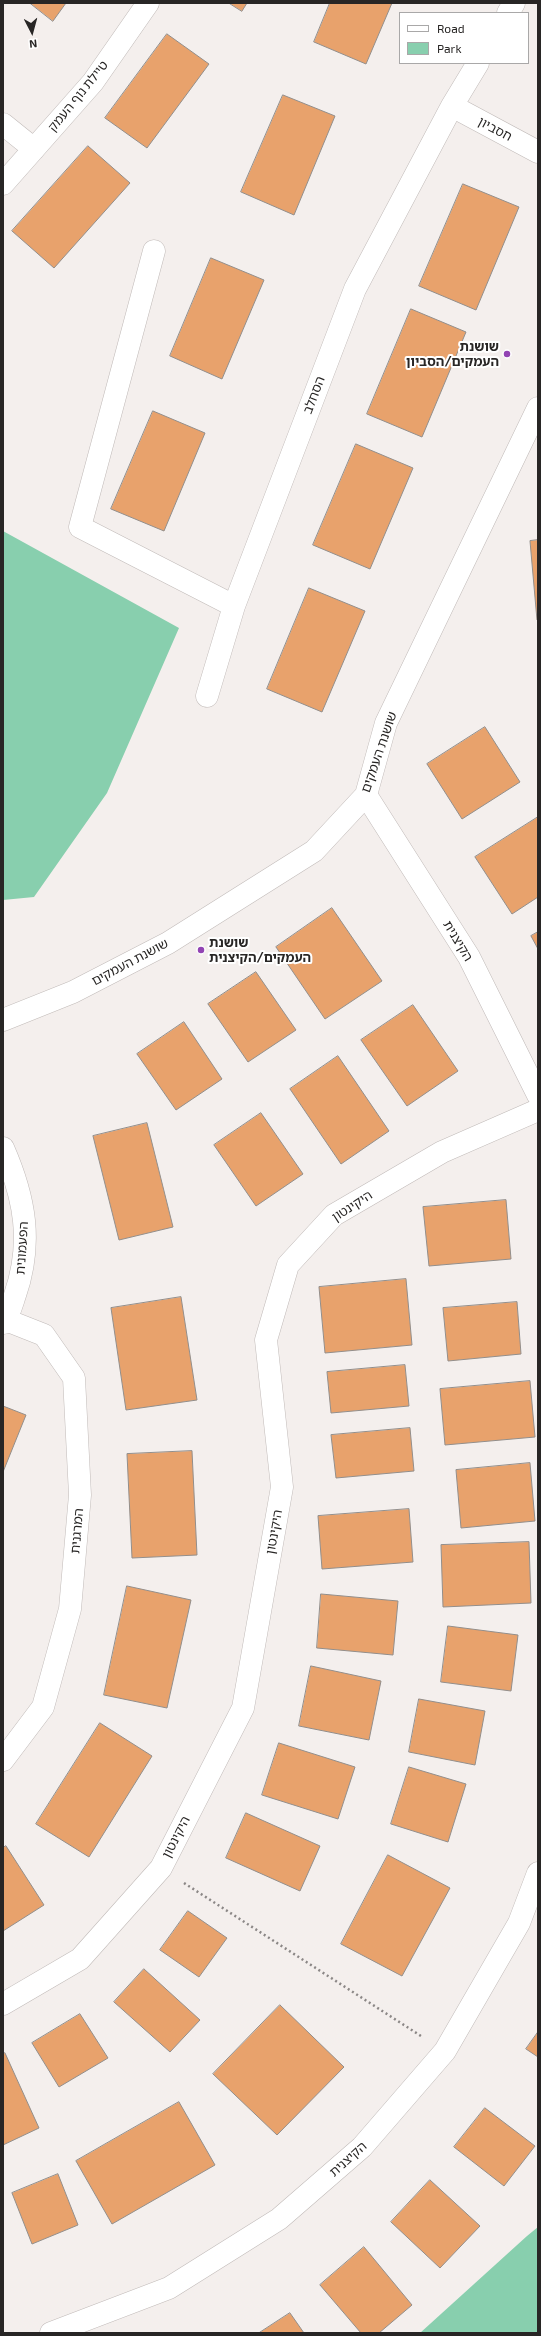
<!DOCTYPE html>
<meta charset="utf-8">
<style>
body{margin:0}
#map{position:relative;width:541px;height:2336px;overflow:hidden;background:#f4efed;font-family:"Exo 2",sans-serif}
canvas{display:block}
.frame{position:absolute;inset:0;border:4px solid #282625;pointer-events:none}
.legend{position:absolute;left:399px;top:12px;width:130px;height:52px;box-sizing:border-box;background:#fff;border:1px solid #a9a8a8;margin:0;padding:5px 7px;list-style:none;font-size:12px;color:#282625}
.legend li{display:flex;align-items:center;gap:8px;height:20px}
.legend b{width:20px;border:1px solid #a9a8a8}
.north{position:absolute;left:12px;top:12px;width:40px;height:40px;-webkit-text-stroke:3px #fff;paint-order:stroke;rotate:174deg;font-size:11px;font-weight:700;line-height:16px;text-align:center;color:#282625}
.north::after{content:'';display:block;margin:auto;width:14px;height:18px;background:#282625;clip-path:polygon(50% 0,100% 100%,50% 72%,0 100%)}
</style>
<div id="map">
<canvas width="541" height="2336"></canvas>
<div class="frame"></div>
<ul class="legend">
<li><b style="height:5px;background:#fff"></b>Road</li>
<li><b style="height:11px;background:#88cfae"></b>Park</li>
</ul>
<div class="north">N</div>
</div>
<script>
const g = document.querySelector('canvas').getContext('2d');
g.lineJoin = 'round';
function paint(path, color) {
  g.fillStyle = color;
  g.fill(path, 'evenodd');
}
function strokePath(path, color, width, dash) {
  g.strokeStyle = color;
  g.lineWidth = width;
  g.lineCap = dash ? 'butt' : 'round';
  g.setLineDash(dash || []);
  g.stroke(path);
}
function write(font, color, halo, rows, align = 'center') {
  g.font = font + ' "Exo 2","Noto Sans Hebrew",sans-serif';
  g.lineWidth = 4;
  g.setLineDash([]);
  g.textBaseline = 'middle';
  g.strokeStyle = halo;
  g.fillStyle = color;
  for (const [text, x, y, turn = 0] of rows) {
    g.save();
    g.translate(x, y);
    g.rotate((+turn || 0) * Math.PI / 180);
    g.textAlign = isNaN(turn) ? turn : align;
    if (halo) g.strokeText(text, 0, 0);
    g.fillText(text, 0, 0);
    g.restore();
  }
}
const green = new Path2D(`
 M3,531l176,97 -72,165 -73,104 -31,3z
 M538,2227v106h-118l107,-97z`);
const building = new Path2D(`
 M30,3h36l-13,18z
 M229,3h18l-5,8z
 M330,3h62l-26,61 -52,-22z
 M167,34l42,30 -62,84 -42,-30z
 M283,95l52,21 -41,99 -53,-23z
 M88,146l42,37 -76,85 -42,-37z
 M463,184l56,23 -43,103 -57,-24z
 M211,258l53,22 -42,99 -52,-23z
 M411,309l55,23 -44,105 -55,-23z
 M153,411l52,22 -41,98 -53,-22z
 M356,444l57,24 -43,101 -57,-24z
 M538,540v80h-1l-7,-79z
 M309,588l56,23 -43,101 -55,-23z
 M485,727l35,55 -58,37 -35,-55z
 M538,817v80l-26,17 -37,-57z
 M332,908l50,73 -57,38 -49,-72z
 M538,932v17l-7,-13z
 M256,972l40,58 -48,32 -40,-58z
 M413,1005l45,66 -51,35 -46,-66z
 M184,1022l38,57 -46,31 -39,-56z
 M338,1056l51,75 -48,33 -51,-75z
 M261,1113l42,61 -47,32 -42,-61z
 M147,1123l26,104 -54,13 -26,-104z
 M506,1200l5,59 -82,7 -6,-59z
 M406,1279l6,66 -87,8 -6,-66z
 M181,1297l16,103 -71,10 -15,-102z
 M517,1302l4,52 -73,7 -5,-53z
 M405,1365l4,41 -78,7 -4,-41z
 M530,1381l5,56 -90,8 -5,-56z
 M3,1406l23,9 -23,57z
 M410,1428l4,43 -78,7 -5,-43z
 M192,1451l5,104 -65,3 -5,-104z
 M530,1463l5,58 -74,7 -5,-58z
 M409,1509l4,53 -91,7 -4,-53z
 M529,1542l2,61 -88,4 -2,-62z
 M127,1586l64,14 -24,108 -63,-13z
 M321,1594l77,7 -5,54 -76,-7z
 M448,1626l70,9 -7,56 -70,-9z
 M311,1666l70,15 -12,59 -70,-14z
 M419,1699l66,12 -10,54 -66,-13z
 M100,1723l52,33 -63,101 -53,-33z
 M279,1743l76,24 -17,52 -76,-24z
 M409,1767l57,17 -18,58 -57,-18z
 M246,1813l74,33 -20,45 -74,-33z
 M6,1846l38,59 -41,26v-83z
 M388,1855l62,33 -48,88 -61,-32z
 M188,1911l39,27 -28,39 -39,-27z
 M144,1969l56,51 -30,32 -56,-50z
 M280,2005l64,62 -67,68 -64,-61z
 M80,2014l28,44 -49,29 -27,-44z
 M538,2032v25l-12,-8z
 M5,2053l34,75 -36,17v-91z
 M179,2102l36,63 -103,59 -36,-63z
 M485,2108l50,38 -31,40 -50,-39z
 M58,2174l20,51 -46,19 -20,-51z
 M430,2180l50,46 -40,42 -49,-46z
 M364,2247l48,58 -33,28h-18l-41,-48z
 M290,2313l14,20h-45z`);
const path = new Path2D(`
 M184,1883l237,153`);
const street = new Path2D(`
 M508,13l6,-10
 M452,106l86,46
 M3,124l31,25
 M3,184l90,-102 55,-79
 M154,251l-74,276 154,79
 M207,696l27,-90 121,-317 97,-183 26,-43
 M366,795l103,162 69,138
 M3,1020l70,-28 95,-49 146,-92 52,-56 20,-72 152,-315
 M3,1148c22,50 30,95 12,147 -3,9 -6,21 -12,28
 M3,1760l40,-53 27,-98 10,-114 -6,-117 -30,-43 -38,-15
 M3,2004l77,-45 81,-91 82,-160 39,-221 -16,-147 22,-75 46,-50 108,-63 96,-42
 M51,2333l118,-45 110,-69 83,-72 83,-96 74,-128 19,-50`);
const markers = [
 [507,354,4,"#9243b3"],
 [201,950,4,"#9243b3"]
];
const streetNames = [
 ["טיילת נוף העמק",78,96,-51],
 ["חסביון",495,129,28],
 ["הסחלב",314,395,-69],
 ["שושנת העמקים",379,752,-71],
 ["הקיצנית",458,941,59],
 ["שושנת העמקים",130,962,-28],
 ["היקינטון",352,1206,-33],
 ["הפעמונית",22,1248,-86],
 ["המרגנית",77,1531,-85],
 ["היקינטון",274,1532,-80],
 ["היקינטון",176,1837,-63],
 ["הקיצנית",348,2159,-42]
];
const poiNames = [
 ["שושנת",499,347],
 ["העמקים/הסביון",499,362],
 ["שושנת",209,943,"left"],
 ["העמקים/הקיצנית",209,958,"left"]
];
paint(green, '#88cfae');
paint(building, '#e8a26c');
strokePath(building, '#928e8b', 1);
strokePath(street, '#c0bab8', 23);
strokePath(path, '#8b8786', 2.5, [2, 3]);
strokePath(street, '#fff', 22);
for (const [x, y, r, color] of markers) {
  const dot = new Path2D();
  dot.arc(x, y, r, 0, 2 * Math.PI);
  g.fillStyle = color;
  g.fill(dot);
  strokePath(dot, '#fff', 1.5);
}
write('13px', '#282625', '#fff', streetNames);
write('bold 13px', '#282625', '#fff', poiNames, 'right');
</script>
